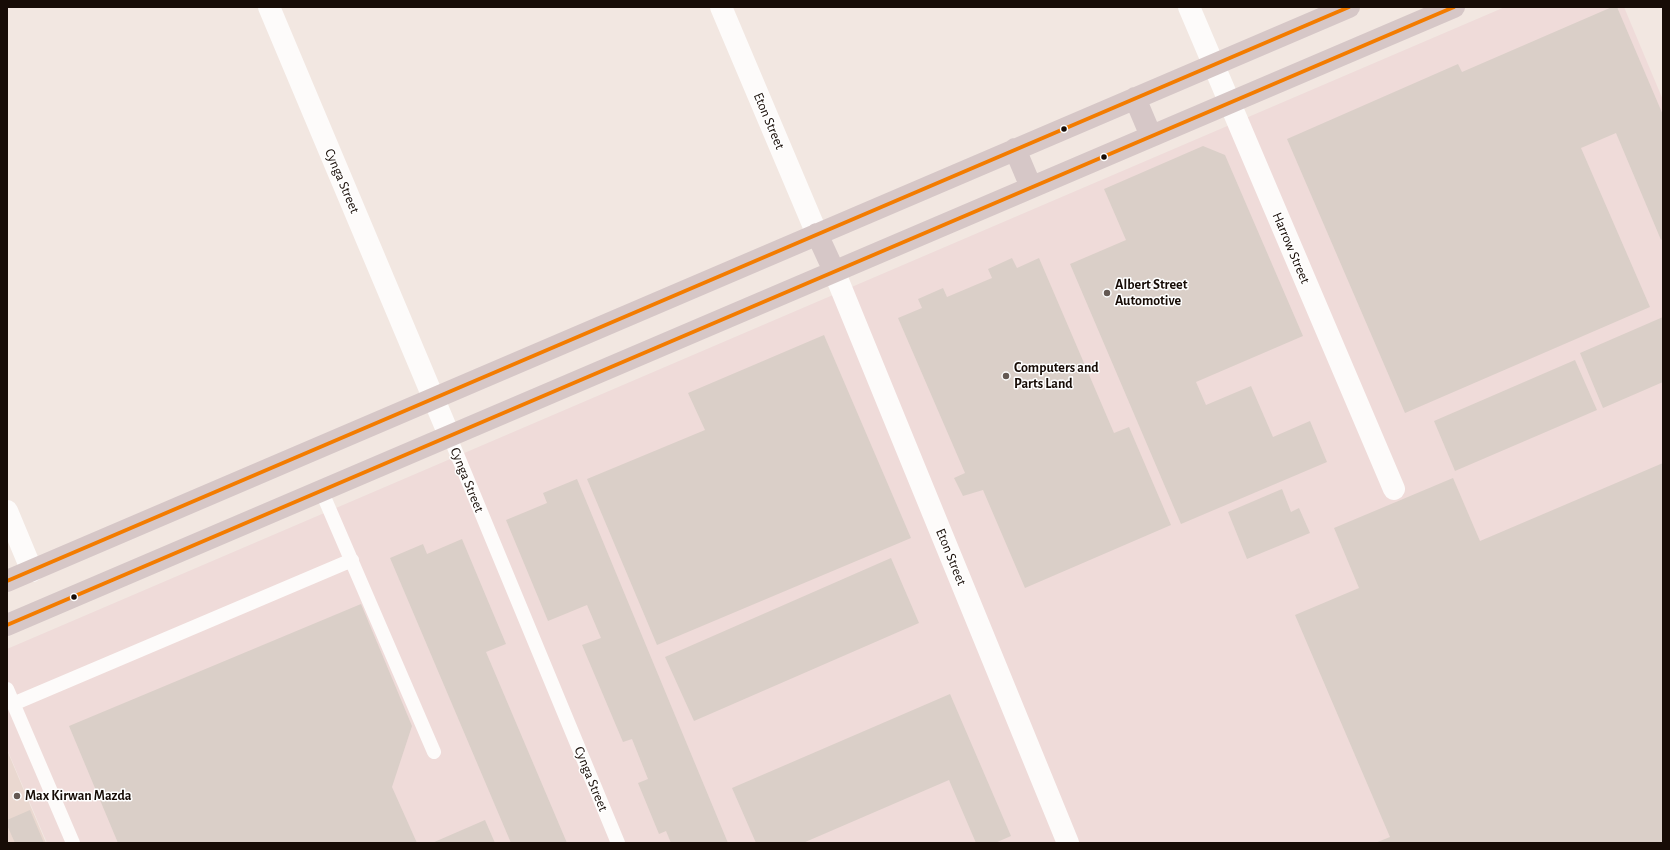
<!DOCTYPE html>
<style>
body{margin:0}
#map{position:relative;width:1670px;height:850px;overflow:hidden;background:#f2e7e1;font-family:"Alegreya Sans",sans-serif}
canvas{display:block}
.frame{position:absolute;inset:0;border:8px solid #170c06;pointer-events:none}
</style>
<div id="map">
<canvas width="1670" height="850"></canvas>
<div class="frame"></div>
</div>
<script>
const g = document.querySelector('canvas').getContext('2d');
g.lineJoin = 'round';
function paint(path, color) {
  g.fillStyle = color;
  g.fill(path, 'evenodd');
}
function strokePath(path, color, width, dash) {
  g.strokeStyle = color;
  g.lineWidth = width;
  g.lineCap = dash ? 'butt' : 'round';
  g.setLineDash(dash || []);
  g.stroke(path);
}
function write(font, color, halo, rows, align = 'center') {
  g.font = font + ' "Alegreya Sans",sans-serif';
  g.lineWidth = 3;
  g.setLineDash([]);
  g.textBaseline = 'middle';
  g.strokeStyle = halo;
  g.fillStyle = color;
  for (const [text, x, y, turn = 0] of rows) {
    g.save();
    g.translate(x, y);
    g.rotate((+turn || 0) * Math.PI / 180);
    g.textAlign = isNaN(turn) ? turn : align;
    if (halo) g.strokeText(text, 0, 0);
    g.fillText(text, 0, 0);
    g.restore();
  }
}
const commercial = new Path2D(`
 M7,750l39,93h-39z`);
const industrial = new Path2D(`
 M1505,7h119l39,93v743h-1616l-40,-94v-100z`);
const building = new Path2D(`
 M1612,7h5l46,108v124l-2,1 -45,-107 -35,15 69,159 -245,106 -118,-274 171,-75 4,8z
 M1203,146l22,9 78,181 -107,46 10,23 45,-19 22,51 37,-16 17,41 -146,62 -111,-260 56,-24 -22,-51z
 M1012,258l5,10 22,-10 75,175 15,-6 42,98 -146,63 -42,-98 -20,6 -9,-18 11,-5 -67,-155 24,-10 -4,-9 25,-11 4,9 45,-19 -4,-9z
 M1663,317v65l-60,26 -23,-55z
 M824,335l87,203 -254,107 -70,-166 118,-49 -17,-37z
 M1575,360l22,50 -142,61 -21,-50z
 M1663,463v380h-288l15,-6 -95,-222 64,-27 -25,-60 119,-50 27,63z
 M577,479l151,364h-57l-5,-12 -7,3 -21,-51 10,-4 -16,-40 -9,3 -41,-97 19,-7 -14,-33 -39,16 -42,-101 41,-17 -4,-10z
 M1282,489l9,23 8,-4 11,25 -63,26 -19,-47z
 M462,539l44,105 -20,8 81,191h-56l-121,-285 33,-14 4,10z
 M891,558l28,65 -225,98 -29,-64z
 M361,604l51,122 -20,61 25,56h-299l-49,-117z
 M950,694l61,142 -16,7h-19l-27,-63 -146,63h-47l-24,-55z
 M30,810l14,33h-29l-8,-18v-5z
 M485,820l10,23h-63z`);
const service = new Path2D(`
 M449,435l169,408
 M321,490l113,262
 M7,689l66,154
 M13,704l339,-144`);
const minor = new Path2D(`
 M269,7l180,428
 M721,7l96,227
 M1189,7l205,482
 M834,271l234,572
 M7,511l25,60`);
const trunk = new Path2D(`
 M1135,98l16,38
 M1015,149l16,38
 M817,234l17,37
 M7,581l1342,-574
 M7,625l1447,-618`);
const bus1 = new Path2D(`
 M7,581l1342,-574
 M7,625l1447,-618`);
const markers = [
 [1064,129,3.5,"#170c06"],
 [1104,157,3.5,"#170c06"],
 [1107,293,4,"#645953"],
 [1006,376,4,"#645953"],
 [74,597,3.5,"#170c06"],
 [17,796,4,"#645953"]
];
const streetNames = [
 ["Eton Street",769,121,67],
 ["Cynga Street",342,181,67],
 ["Harrow Street",1291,248,67],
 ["Cynga Street",467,480,68],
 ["Eton Street",951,557,68],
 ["Cynga Street",591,779,68]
];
const poiNames = [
 ["Albert Street",1115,285],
 ["Automotive",1115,301],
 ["Computers and",1014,368],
 ["Parts Land",1014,384],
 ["Max Kirwan Mazda",25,796]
];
paint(commercial, '#ead8d0');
paint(industrial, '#efdbd9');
paint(building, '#dacfc8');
strokePath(service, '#fdfbfa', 14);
strokePath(minor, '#fdfbfa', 22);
strokePath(trunk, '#d6c7c7', 22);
strokePath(bus1, '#f37c00', 4);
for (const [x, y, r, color] of markers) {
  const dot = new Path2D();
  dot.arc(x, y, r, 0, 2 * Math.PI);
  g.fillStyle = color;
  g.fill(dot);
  strokePath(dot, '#fff', 1.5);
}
write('14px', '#170c06', '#fff', streetNames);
write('bold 14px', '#170c06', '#fff', poiNames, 'left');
</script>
